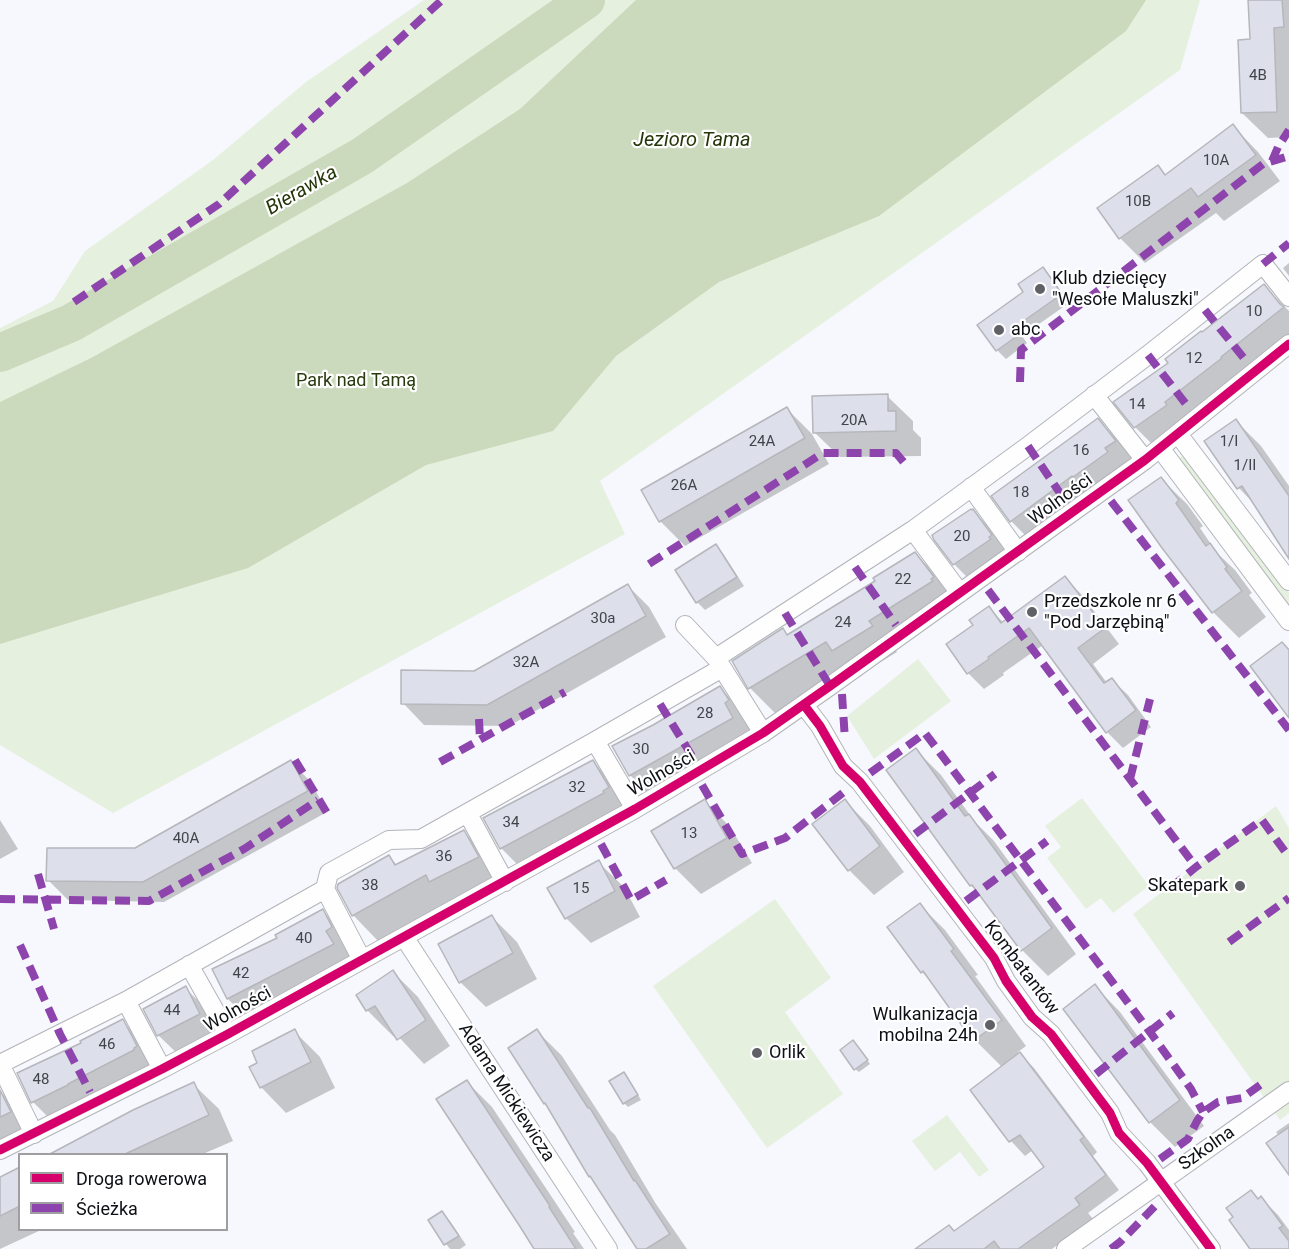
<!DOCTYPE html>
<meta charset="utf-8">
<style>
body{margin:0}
#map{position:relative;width:1289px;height:1249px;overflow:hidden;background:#f7f8fd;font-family:Roboto,sans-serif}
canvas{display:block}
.legend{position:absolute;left:18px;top:1153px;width:210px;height:78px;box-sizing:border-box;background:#fff;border:2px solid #9f9fa2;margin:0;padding:8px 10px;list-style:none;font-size:18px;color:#0e1016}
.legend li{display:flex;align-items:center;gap:12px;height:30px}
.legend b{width:30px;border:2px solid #9f9fa2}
</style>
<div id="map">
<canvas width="1289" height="1249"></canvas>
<ul class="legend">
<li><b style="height:8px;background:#d6006c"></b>Droga rowerowa</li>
<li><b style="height:8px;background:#8e44ad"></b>Ścieżka</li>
</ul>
</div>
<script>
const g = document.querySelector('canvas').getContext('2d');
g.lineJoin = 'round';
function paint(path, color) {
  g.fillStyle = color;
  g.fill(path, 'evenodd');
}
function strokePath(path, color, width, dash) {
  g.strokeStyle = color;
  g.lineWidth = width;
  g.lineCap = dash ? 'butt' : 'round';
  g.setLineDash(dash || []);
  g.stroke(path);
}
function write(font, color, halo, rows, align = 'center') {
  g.font = font + ' Roboto,sans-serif';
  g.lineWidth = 4.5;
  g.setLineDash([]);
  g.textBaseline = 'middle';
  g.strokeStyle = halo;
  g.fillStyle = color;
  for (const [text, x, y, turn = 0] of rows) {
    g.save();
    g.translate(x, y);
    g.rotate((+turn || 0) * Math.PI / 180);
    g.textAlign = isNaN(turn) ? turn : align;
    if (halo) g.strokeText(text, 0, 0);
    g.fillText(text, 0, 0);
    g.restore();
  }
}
const green = new Path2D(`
 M424,0h776l-20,70 -580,411 25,53 -512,279 -113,-68v-417l53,-27 32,-50 128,-91 93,-78z
 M1184,455l3,2 102,136v17l-111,-150 2,-3z
 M918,659l33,42 -77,58 -27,-43z
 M1082,798l67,88 -36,27 -12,-15 -15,11 -39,-51 14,-11 -16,-21z
 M1276,806l13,22v285l-9,7 -147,-206z
 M775,899l56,79 -46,34 58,82 -76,54 -114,-162z
 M947,1115l42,55 -10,7 -19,-25 -25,19 -23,-30z`);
const water = new Path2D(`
 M636,0h510l-20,31 -247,185 -160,66 -103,74 -63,75 -127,34 -178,103 -248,76v-242l91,-44 316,-175 113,-74z`);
const shadow = new Path2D(`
 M1250,0h39v137l-21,1 -26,-25 10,-72z
 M1233,126l25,26 22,29 -56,40 -8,-8 -71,50 -25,-25 38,-71 8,8z
 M1289,263v13l-6,-8z
 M1042,269l9,8 18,26 -47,33 5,7 -21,16 -9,-9 -17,-24 46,-34z
 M1264,286l25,25v38l-129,103 -25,-25 35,-64z
 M887,396l26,25v9l8,8v18l-81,1 -26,-25z
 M787,409l25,25 17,30 -144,82 -25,-25z
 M1098,420l25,25 17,22 -104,79 -25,-25z
 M1236,421l25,25 28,40v70l-32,-49 -18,-19 -33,-47z
 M1161,479l26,25 16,22 -3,2 17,25 18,17 17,23 -3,2 17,22 -27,21 -26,-26 -50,-65z
 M973,511l25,25 17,29 -36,24 -25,-25z
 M716,546l8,9 20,31 -39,24 -8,-8z
 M915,553l25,26 18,24 -3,2 2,2 -63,40 3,5 -39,24 -7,-8 -76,45 -25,-25 33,-58 6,6 88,-55z
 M1065,578l16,16 38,50 -26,20 14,19 5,-3 16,15 23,32 -28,21 -16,-16 -64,-87 -40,28 1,2 -20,14 -16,-16 -20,-29 27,-19 14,-17 15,15z
 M628,586l21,21 17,30 -157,89 -85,-1 -21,-22 71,-31z
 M720,688l25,25 8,13 -4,3 8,14 -102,58 -25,-26z
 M916,750l25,25 34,47 19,19 82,113 -28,22 -26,-26 -38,-52 -13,-13 -83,-115z
 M291,762l20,20 16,30 -163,90 -96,-2 -20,-20 87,-31z
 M593,762l25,25 15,26 -107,60 -25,-25z
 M705,801l25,26 22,36 -51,31 -26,-26 -22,-36z
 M845,801l25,25 34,46 -30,23 -25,-25z
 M0,820l18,29 -18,10z
 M464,832l25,25 14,26 -125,58 -25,-26 36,-58 9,9z
 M598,862l26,25 16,30 -49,26 -25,-25z
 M920,905l25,25 33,45 -3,1 51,70 -8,6 16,16 63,84 -4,4 26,34 -31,23 5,6 -41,30h-134l37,-17 91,-65 -13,-17 -8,6 -14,-15 -39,-51 30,-23 -27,-27 -41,-56 -12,-12z
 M323,911l25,26 8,16 -103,71 -25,-25 -14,-29 65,-31z
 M492,917l25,25 20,37 -51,28 -26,-25z
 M393,972l25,25 32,49 -26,18 -28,-30 -3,2 -25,-25 -10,-15z
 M1095,986l25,26 84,114 -29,21 -25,-25z
 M185,988l26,25 13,26 -40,21 -26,-25z
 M122,1021l26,25 13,26 -103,55 -25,-25z
 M294,1031l26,26 15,31 -49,25 -25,-26z
 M537,1031l25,25 48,74 5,5 41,69 31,45h-48z
 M857,1046l13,18 -11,8 -4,-3z
 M624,1074l4,4 13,22 -13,7 -4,-4z
 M467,1082l25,25 83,125 -2,1 11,16h-48z
 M193,1084l26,25 14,32 -30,13h-146z
 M0,1091l24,24 3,29 -27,13z
 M1289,1123v48l-10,-35 -3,-4z
 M20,1169v61h21l-41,19v-71z
 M1261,1198l17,17 11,15v19h-34l4,-49z
 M442,1213l8,8 16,24 -6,4h-10l-4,-5 -16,-24z`);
const river = new Path2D(`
 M0,353l71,-30 291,-167 224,-156`);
const building = new Path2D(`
 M1248,0h34l2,27 -10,1 3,84 -36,1 -3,-73 12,-1z
 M1233,124l23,31 -58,42 -7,-9 -72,51 -22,-31 61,-43 7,10z
 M1043,267l19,27 -47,33 5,7 -24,17 -19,-26 46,-33 -5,-8z
 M1264,284l16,20 4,3 -63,50 1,1 -57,44 2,3 -33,23 -21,-26 55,-39 -3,-4 36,-28 1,1z
 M888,394v17h8v20l-83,2 -1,-37z
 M787,407l18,31 -146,84 -18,-32z
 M1098,418l18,23 -11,7 3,4 -35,25 -1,-1 -62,46 -19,-26z
 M1236,419l53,77v63l-47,-73 -5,3 -33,-48z
 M1161,477l18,23 -3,3 30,43 4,-3 17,24 -2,2 17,22 -30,22 -50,-65 -34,-48z
 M971,509l1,1 1,-1 19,26 -3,2 2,2 -38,26 -19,-25 -2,-5z
 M716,544l21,33 -41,26 -21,-33z
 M915,552l19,25 -3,2 2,2 -64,40 4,5 -41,25 -6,-9 -78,47 -16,-28 51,-33 4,7 88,-54 -2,-3z
 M1065,576l40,52 -27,20 26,35 8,-5 24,32 -30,23 -77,-105 -41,29 1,2 -22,15 -21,-30 27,-19 -4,-5 20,-14 12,17z
 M628,584l18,32 -159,89 -86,-1v-34l73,1z
 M1282,642l7,8v68l-39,-52z
 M720,686l9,14 -4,3 8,15 -104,58 -17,-30 41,-21z
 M916,748l49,68 4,-2 83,114 -31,23 -49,-66 -2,1 -84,-116z
 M291,760l17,31 -165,91 -97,-1 1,-33h88z
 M593,760l16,27 -6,4 1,2 -104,56 -17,-31z
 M705,799l22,39 -53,31 -23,-38z
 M845,799l35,47 -32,25 -36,-47z
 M464,830l15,27 -50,25 -3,-7 -74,41 -15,-28 1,-4 51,-29 6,10z
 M599,860l16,31 -50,28 -18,-31z
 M920,903l34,46 -3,2 51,69 -29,21 -50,-70 -2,2 -34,-46z
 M323,909l9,18 -6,4 8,13 -107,55 -15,-30 65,-31 -2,-3z
 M492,915l21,38 -54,30 -21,-39z
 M393,970l33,50 -29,20 -22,-34 -9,5 -10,-16z
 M1095,984l85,116 -31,23 -86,-114z
 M186,986l14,28 -43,22 -14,-27z
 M123,1019l14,27 -3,2v2l-66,34v1l-37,18 -14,-30 64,-30 -1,-2z
 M295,1029l16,33 -51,26 -11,-21 8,-4 -5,-12z
 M537,1029l51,79h2l44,73 1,-1 35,54 -24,15h-9l-47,-73 -1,1 -44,-74 -1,1 -36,-56z
 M853,1040l15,20 -14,10 -14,-20z
 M1020,1052l64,85 -4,3 26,35 -31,23 5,7 -62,44h-18l-6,-8 -10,8h-69l34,-24 5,6 90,-64 -24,-32 -11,7 -39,-52z
 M624,1072l14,23 -15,9 -14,-23z
 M467,1080l83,126 -1,1 27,42h-42l-15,-24 -83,-126z
 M194,1082l15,33 -86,40h-75l85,-45z
 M0,1090l11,22 -11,5z
 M1289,1127v48l-23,-32z
 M20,1167v39l-20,10v-39z
 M1251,1190l7,9 3,-3 22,30 -4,2 10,13v8h-39l-21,-29 4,-3 -7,-9z
 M442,1211l17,25 -15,9 -16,-25z`);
const street = new Path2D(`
 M1094,395l51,65
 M1178,434l111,147
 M1160,448l129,173
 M971,487l47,65
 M913,530l47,63
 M685,625l31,33 47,75
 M716,658l197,-128 115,-84 120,-91 115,-91 26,33
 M804,705l16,21 23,40 17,16 134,176 12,23 26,36 19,17 59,79 9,20 28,30 64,86
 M595,741l40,68
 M468,814l37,68
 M325,889l37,71
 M404,937l204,312
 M189,965l39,69
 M126,1001l36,68
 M34,1134l-34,-70 126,-63 199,-112 4,-16 60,-33 32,-1 174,-98 127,-73
 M0,1150l162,-81 66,-35 407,-225 128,-76 67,-47 315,-226 144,-116
 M1066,1249l223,-158`);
const quiet = new Path2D(`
 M1272,161l6,-14 11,-17
 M1263,264l26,-21
 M74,302l145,-98 223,-204
 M1205,310l42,52
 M1148,355l41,53
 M1020,382l1,-32 242,-186 26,-8
 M1028,446l38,56
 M1111,501l178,229
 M649,564l174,-111h73l10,12
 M855,567l41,58
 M988,590l208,277
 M785,613l45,73
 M842,694l3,46
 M660,704l35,57
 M479,719l1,21
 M295,760l35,58
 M440,762l125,-70
 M870,773l55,-40 225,299 41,57 12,23
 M1130,779l20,-80
 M702,785l40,69 43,-16 64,-50
 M915,834l80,-60
 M601,844l30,56 35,-20
 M38,874l16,55
 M1170,888l26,-21 66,-47 27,37
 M0,899l149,2 95,-52 74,-49
 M966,901l81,-60
 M1229,942l60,-44
 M20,945l40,89 30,58
 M1096,1074l77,-61
 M1160,1159l28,-20 9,-18 6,-9 15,-10 24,-4 21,-15
 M1111,1249l9,-7 38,-39`);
const cycleway = new Path2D(`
 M804,705l16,21 23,40 17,16 134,176 12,23 26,36 19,17 59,79 9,20 28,30 64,86
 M0,1150l162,-81 66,-35 407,-225 128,-76 67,-47 315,-226 144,-116`);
const markers = [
 [1040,289,6,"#606167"],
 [999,330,6,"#606167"],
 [1032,612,6,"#606167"],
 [1240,886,6,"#606167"],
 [990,1025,6,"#606167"],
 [757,1053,6,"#606167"]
];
const numberNames = [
 ["4B",1258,76],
 ["10A",1216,161],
 ["10B",1138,202],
 ["10",1254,312],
 ["12",1194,359],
 ["14",1137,405],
 ["20A",854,421],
 ["24A",762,442],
 ["1/I",1229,442],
 ["16",1081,451],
 ["1/II",1245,466],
 ["26A",684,486],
 ["18",1021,493],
 ["20",962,537],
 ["22",903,580],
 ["30a",603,619],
 ["24",843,623],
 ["32A",526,663],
 ["28",705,714],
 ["30",641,750],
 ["32",577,788],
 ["34",511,823],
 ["13",689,834],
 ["40A",186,839],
 ["36",444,857],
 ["38",370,886],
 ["15",581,889],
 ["40",304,939],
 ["42",241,974],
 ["44",172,1011],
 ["46",107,1045],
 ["48",41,1080]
];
const poiNames = [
 ["Klub dziecięcy",1052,279],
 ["\"Wesołe Maluszki\"",1052,300],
 ["abc",1011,330],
 ["Przedszkole nr 6",1044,602],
 ["\"Pod Jarzębiną\"",1044,623],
 ["Skatepark",1228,886,"right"],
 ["Wulkanizacja",978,1015,"right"],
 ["mobilna 24h",978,1036,"right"],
 ["Orlik",769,1053]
];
const parkNames = [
 ["Park nad Tamą",356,381]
];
const streetNames = [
 ["Wolności",1061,500,-36],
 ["Wolności",662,774,-30],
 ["Kombatantów",1021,968,53],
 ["Wolności",238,1010,-29],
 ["Adama Mickiewicza",506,1093,57],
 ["Szkolna",1207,1149,-35]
];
const waterNames = [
 ["Jezioro Tama",692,141],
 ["Bierawka",302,191,-30]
];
paint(green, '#e6f0df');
paint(water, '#cbd9bd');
paint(shadow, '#0003');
strokePath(river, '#cbd9bd', 38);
paint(building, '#dddfea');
strokePath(building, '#b5b7bc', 1.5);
strokePath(street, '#b2b4b9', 20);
strokePath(street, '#fefeff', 18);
strokePath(quiet, '#8e44ad', 8, [15, 8]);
strokePath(cycleway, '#d6006c', 9);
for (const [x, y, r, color] of markers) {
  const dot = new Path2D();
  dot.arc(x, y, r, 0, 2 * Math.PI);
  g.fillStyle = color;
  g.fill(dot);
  strokePath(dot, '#fff', 2);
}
write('15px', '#42444b', null, numberNames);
write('18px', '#0e1016', '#fff', poiNames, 'left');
write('18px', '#293b0d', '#fff', parkNames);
write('18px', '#0e1016', '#fff', streetNames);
write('italic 20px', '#253708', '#fff', waterNames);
</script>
